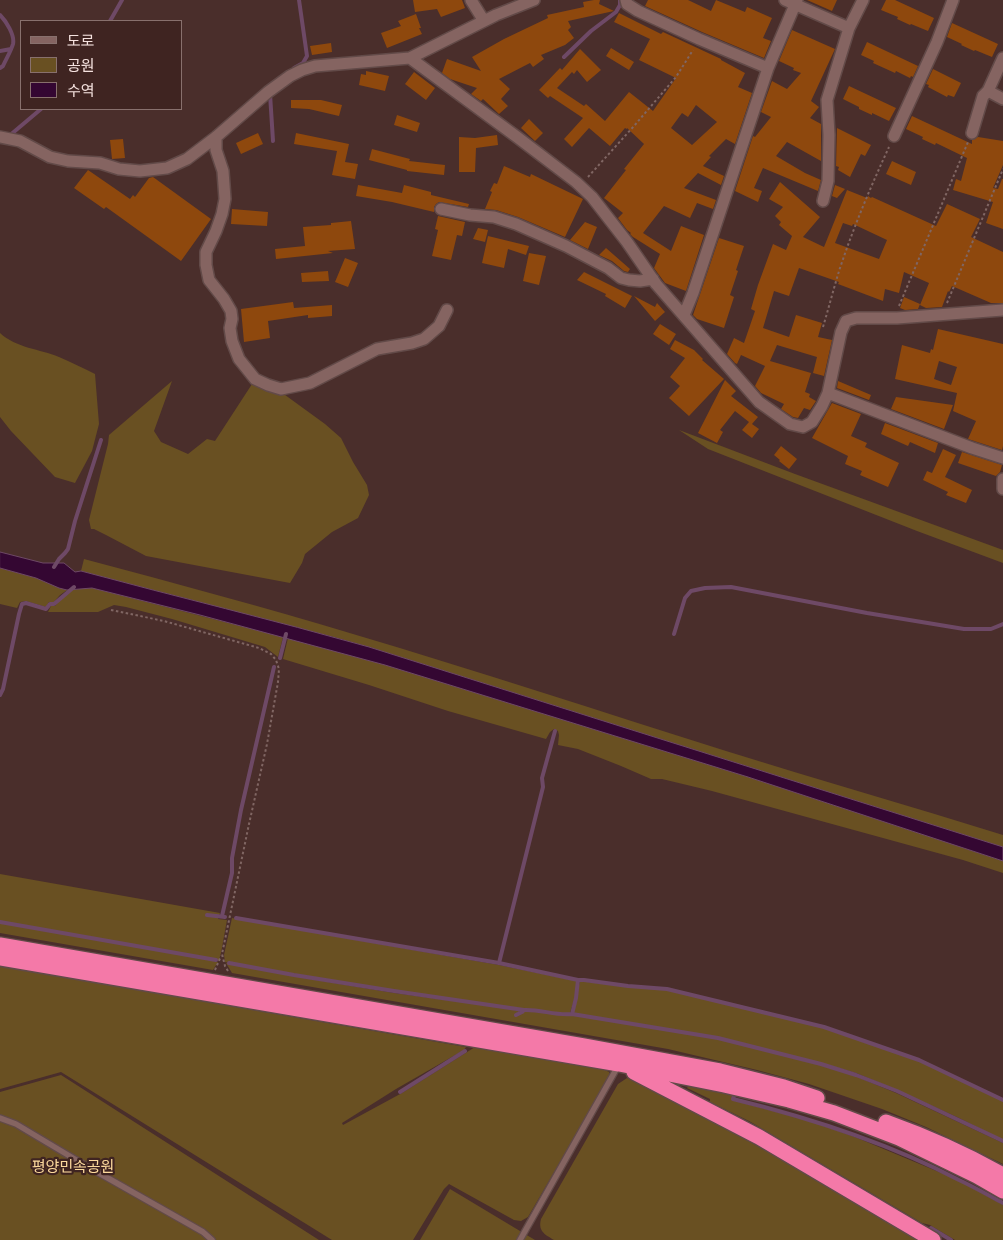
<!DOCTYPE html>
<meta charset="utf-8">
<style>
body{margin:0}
#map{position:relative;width:1003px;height:1240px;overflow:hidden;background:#4a2e2b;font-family:Signika,"Noto Sans KR",sans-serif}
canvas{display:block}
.legend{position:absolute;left:20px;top:20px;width:162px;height:90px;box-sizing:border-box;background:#3f2421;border:1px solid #88706d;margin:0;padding:6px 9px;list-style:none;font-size:15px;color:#f5e2df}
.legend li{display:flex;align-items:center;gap:10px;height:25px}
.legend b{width:25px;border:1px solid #88706d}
</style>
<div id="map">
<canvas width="1003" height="1240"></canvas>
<ul class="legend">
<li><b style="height:6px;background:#856461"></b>도로</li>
<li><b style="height:14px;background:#695022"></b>공원</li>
<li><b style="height:14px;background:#340732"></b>수역</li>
</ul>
</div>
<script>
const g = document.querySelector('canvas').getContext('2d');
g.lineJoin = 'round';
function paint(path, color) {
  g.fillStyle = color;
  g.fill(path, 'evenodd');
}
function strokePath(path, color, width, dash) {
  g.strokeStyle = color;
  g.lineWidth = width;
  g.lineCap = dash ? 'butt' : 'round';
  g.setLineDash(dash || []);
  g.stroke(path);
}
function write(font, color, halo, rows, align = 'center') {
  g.font = font + ' Signika,"Noto Sans KR",sans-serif';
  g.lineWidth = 4.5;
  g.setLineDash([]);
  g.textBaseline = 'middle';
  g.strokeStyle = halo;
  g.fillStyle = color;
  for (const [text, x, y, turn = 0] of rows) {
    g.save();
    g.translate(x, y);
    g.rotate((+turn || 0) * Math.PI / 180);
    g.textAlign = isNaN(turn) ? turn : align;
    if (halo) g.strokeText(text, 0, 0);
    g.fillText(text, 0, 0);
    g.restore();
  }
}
const green = new Path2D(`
 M0,333c16,15 40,16 59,24 12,5 24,11 36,17l4,50 -7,27 -17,32 -20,-6 -44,-46 -11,-14z
 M172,381l-18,50 7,11 27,12 19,-15 8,2 39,-60 27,11 44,32 16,14 12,24 14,23 2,10 -11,23 -26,14 -27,22 -3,9 -12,20 -144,-27 -40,-21 -12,-6h-3l-2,-9 19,-76 1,-9z
 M679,430l116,44 208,76v13l-86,-32 -209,-82z
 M84,559c90,24 180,48 269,75 125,37 249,78 373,117 92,29 185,55 277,84v12l-634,-200c-95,-27 -192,-50 -288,-76z
 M0,568l36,10 23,10 8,2 -7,5 -7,8 -4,-1 -3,5 -20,-6 -6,1 -3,6 -17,-4z
 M92,588l191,49 -5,20 -13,-10 -93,-28 -46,-12 -12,-2 -16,7h-50l3,-6h4l8,-10 11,-7z
 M288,638l97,27 363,112 255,84v12l-40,-13 -251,-69 -50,-12h-11l-30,-13 -43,-17 -20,-4 1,-10 -1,-4 -4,-2 -4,3 -4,7 -98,-28 -79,-26 -86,-26z
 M0,874l220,39 -2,6 9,1 -6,33 -2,7 -219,-39z
 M232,918l267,47 78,16 -2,16 -5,16 -4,1 -123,-16 -214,-35 -4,-1 -1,-7z
 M0,923l200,35 18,4 -5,8 -213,-37z
 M226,963l67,13 101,17 128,17 -7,4 1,2c3,-1 7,-4 11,-5 11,-3 31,6 44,3l147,25 102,26 35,11 41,17 107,50v21l-77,-37 -44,-18 -73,-25 -52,-14 -89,-21 -436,-76z
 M0,966l466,81 -2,3 -68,39 -54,34 1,2 59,-32 73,-46 130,23 4,2 1,4 -82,141 -7,4 -7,-1 -65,-36 -5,5 -31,51h-81l-271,-168 -61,17z
 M580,981l49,6 38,3 68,15 18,6 71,17 95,33 84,39v40l-44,-22 -62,-28 -41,-17 -35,-10 -102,-26 -146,-24z
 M61,1075l258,165h-319v-148z
 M627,1078l74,37 86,47 132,78h-365c-10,-6 -16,-9 -13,-21l77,-135z
 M689,1085l43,10v5l78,21 45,16 103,43 45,25v35h-48l-25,-15 -8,-2 -173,-102 -39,-19v-3l-23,-11z
 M450,1189l85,51h-115z`);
const water = new Path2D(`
 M0,552l43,11h21l11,9 6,-1c96,26 193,49 288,76l634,200v14l-255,-84 -363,-112 -185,-50 -108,-27 -25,2 -8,-2 -23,-10 -36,-10z`);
const stream = new Path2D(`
 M0,15c6,6 15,20 13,29 -2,7 -7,15 -10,22l-3,2
 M110,21l12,-21
 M0,51l11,-2
 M564,57l27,-26 25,-19 4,-7v-5
 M294,68l9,-5 4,-7 -8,-56
 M270,94l3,47
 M9,136l32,-27
 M54,567l5,-8 6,-6 3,-4 7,-28 26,-81
 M674,634l11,-36 6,-7 14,-3 26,-1 136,26 97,16h27l12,-5
 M280,658l6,-24
 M0,695l3,-6 16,-75 3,-10 4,-1 20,6 4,-5h4l20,-17
 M207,915l18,2
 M222,916l10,-43v-15l9,-48 33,-143
 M236,918l263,45 79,17h6l44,6 39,3 157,38 95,33 84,40
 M0,922l216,38
 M229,963l65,12 100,16 130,19c16,-1 32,6 48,4l146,24 103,26 35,11 41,16 106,50
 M499,963l44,-176 -1,-9 13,-47
 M572,1014l4,-16 2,-18
 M516,1015l6,-3 2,-2
 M400,1092l65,-41
 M734,1096l-1,3c78,19 155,44 226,81 15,7 29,15 44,23
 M931,1228l20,12`);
const building = new Path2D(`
 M413,0h49l3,8 -24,9 -4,-8 -22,3z
 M594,0h6l-1,4 15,7 -46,10 3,6 -3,3 6,8 -9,7 -24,10 3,4 -11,8 -3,-4 -31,16 11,10 -9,10 7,7 -9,8 -16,-15 -2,2 -10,-7 6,-6 -27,-9 -8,-6 5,-14 34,12 -9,-14 32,-18 44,-21 -1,-3 37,-8 -1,-5z
 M648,0h40l23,11 5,-11 29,12 2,-5 25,11 -9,20 8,3 -7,17 -62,-26 -57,-26z
 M807,0h30l-5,11z
 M886,0h9l39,18 -6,13 -17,-7 -1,1 -13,-6 1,-2 -17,-7z
 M619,13l42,21 2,-2 58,27v1l24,13 -7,14 14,6 -17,51 -9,-5 -17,17 2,1 -8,9 21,10 -3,9 -23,-12 -14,15 32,12 -3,9 -16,-6 -7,15 -26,-12 -21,27 28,18 10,-25 23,9 -18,56 -21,-8 -11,-15 6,-14 -27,-17 -3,-3 1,-1 -4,-3 -9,-12 5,-5 -19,-15 22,-28 -2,-1 20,-25 -17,-16v1l-2,-1 -15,18 -21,-18 -17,19 -8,-8 19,-21 -33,-22 -2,2 -9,-8 21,-22 2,2 18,-21 21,21 -14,12 -10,-12 -3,4 -2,-2 -15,16 27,18 2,-2 19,17 24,-29 24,19 23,-33 -37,-18 11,-21 -36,-17zM696,105l21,17 -25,23 -21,-17 11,-15 6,4z
 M416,14l5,14h-2l3,6 -35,14 -6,-15 20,-7 -3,-5z
 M952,23l46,21 -6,13 -17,-7 -1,1 -13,-6 1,-1 -15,-7z
 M792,30l43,19 -24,52 8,6 -9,11 11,6v37l-34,-19 -11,14 29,17 16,7 -3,11 -55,-23 -9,20 8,3 -4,11 -23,-11 18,-55 2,1 16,-20 -10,-5 11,-31 15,8 14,-16 -8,-3 1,-2 -15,-7z
 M867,42l51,24 -5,11 -2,-1 -1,2 -14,-7 -1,2 -22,-10 1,-2 -13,-6z
 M331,43l1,9 -20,3 -2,-9z
 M611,48l23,14 -5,8 -23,-14z
 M933,69l28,14 -7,14 -6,-2 -1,2 -19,-10 1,-2 -3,-1z
 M366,71l23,5 -4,15 -26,-6 2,-11 5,1z
 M414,72l21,16 -9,12 -21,-16z
 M849,86l47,22 -7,13 -17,-8v2l-13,-6v-2l-16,-8z
 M291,100h30l21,5 -3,11 -30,-7 -18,-1z
 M397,115l23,8 -3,9 -23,-7z
 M912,116l60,28v-4l6,-3 25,4v24l-10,23 5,1 4,-10h1v50l-17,-6 7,-21 -40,-12 3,-11 5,2 6,-23 -31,-15 -1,2 -13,-6 1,-2 -17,-8z
 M529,119l14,14 -8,8 -14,-13z
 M837,128l34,17 -6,11 -4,-2 -11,23 -12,-7 1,-3 -3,-1z
 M258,133l5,11 -22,10 -5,-11z
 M296,133l53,11 -4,18 13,2 -3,15 -23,-4 5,-24 -43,-7z
 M497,135l1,10 -22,3 -1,24h-16v-35l16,1z
 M123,139l2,19 -13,1 -2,-19z
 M372,149l38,10 -1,2 36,4 -1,10 -37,-4v-1l-38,-10z
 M892,161l24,11 -5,13 -25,-11z
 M504,166l26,11 1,-3 52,25 -18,38 -47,-20 -22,-7 -11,-1 7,-17 -2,-1 4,-8 3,1z
 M88,170l42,29 3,-4 2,2 14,-19 4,-1 58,42 -30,42 -75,-54 -2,2 -30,-21z
 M780,182l40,35 -17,20 21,10 23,-57 20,8 1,-2 3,2 1,-1 64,29 11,-22 33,15 -9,18 32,15v51h-12l-39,-17 -3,6 -1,-1 -6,16 -16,1 -6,-3 9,-22 -25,-11 -5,21 -14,-4 -2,12 -45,-17 1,-2 -40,-14 -10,28 -15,-5 -11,37 26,9 7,-22 26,8 -4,14 14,3 -8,36 -11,-3 4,-16 -40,-12 -7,16 41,12 -6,19 5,2 -1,3 7,4 -6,9 -6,-2 -6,10 -5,-1 -12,-8 3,-5 -23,-11 -6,-7 10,-20 -24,-11 -4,9 -2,-1 -8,-9 7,-16 10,5 11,-32 -4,-2 7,-24 15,-41 13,6 6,-14 -13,-11 2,-3 -6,-6 8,-9 -14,-8zM843,223l9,3 1,-2 34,16 -8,19 -44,-16z
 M358,185l44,8 2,-8 27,7v3l38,9 -1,3 -29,-5 -3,2 -2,3v5l-42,-10 -36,-6z
 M835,185l10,4 -8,9 -5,-2z
 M232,209l36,3 -1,14 -36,-2z
 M438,216l27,6 -3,14 -5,-1 -6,25 -19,-4 6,-26 -3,-1z
 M351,221l4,28 -27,2 5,2 -57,6 -1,-10 30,-3 -2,-19 28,-2v-2z
 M585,222l12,5 -9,22 -18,-9z
 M478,228l10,2 -3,12 -12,-3z
 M488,236l41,10 -3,9 -18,-6 -4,19 -22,-5z
 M719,238l25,8 -8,24 2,1 -8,24 4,2 -10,31 -27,-9 -4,-4z
 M606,248l24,21 -2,3 -4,-1 -12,-10 -13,-6z
 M529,253l17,3 -7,29 -16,-4z
 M345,258l13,5 -10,24 -13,-5z
 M328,271l1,10 -27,1 -1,-9z
 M584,272l48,24 -7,12 -20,-12 1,-2 -29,-14z
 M634,296l21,11 2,-4 8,9 -10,9z
 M904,297l16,7 -2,5 -13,1 -5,-2z
 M293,302l1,6 38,-3v11l-24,2v-3l-40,6 2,17 -26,4 -3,-33z
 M660,324l16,10 -7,11 -16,-11z
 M938,329l65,15v102l-1,4 -34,-11 8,-18 -23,-10 4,-18 -62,-14 7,-34 28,8 1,-4 2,1zM939,361l18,6 -6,18 -17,-6z
 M675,340l19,10 9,9 -1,1 22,19 -35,37 -20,-18 11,-12 -10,-9 15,-19 -15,-9z
 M725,380l11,11 -5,5 27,21 -6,7 7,5 -7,9 -10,-8 7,-8 -14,-11 -15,19 3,2 -6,11 -19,-10z
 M838,381l33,14 -2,5 -32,-12z
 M896,397l57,8 -9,24 -53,-20z
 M832,403l29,11 -10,22 16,7 -2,4 34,16 -11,24 -28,-12 2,-4 -17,-7 3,-8 -36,-18z
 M885,423l53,20 -3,10 -25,-11 -2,4 -27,-12z
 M781,446l16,13 -8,10 -10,-8 1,-1 -6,-5z
 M943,449l13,6 -11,22 27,13 -6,13 -20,-8 2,-3 -25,-12 4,-9 5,2z
 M962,452l40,13 -2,7 -4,4 -38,-13z`);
const path = new Path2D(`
 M588,177l46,-51 42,-49 17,-27
 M947,303l56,-134
 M899,306l69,-164
 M823,327c6,-20 11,-40 17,-59 14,-42 31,-82 49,-121
 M111,610l53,11 95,27 12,6 5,6 3,9 -1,13 -11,62 -18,80 -27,130 3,12 3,5
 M215,970l6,-14`);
const service = new Path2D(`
 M0,1118l16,6 67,40 120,68 9,8
 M520,1240l98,-174`);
const minor = new Path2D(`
 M471,0l13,21
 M626,0l1,4 11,7 61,28 69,29
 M785,0l64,28 14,-28
 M410,58l107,79 59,45 16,15 35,45 29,42 103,118 31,22 13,3 9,-5 10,-16 6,-13 13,-61 5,-11 10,-3h41l106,-8
 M988,91l15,8
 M972,133l11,-37 5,-5 15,-33
 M894,136l43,-94 16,-42
 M0,137l20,4 30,16 18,4 32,2 19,6 21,2 27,-3 20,-9 29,-22 52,-45 22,-16 12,-6 13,-4 95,-8 86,-43 38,-15
 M216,137v13l7,21 2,28 -3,15 -6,17 -10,21v13l3,15 15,19 7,12 1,8 -2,9 2,13 7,18 16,20 13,6 13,4 29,-6 67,-34 35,-6 12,-4 15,-13 8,-16
 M823,201l5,-20 1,-46 -2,-35 22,-72
 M441,209l29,6 24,2 22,7 50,22 42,22 13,10 8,2 11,1 13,-2
 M684,315l9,-22 75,-225 29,-68
 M828,393l144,55 31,10
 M1003,479v10`);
const motorway = new Path2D(`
 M0,945l584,101 136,25 64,16 33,11
 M0,958l619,106 105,21 65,15 45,13 65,25 78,38 26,15
 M634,1072l125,65 174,103
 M886,1122c39,14 80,32 117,53`);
const parkNames = [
 ["평양민속공원",73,1168]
];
paint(green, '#695022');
paint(water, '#340732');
strokePath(water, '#6e4966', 1);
strokePath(stream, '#6e4966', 4);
paint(building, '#8e480d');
strokePath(service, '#624a48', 8);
strokePath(minor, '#624a48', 14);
strokePath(motorway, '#624a48', 18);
strokePath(path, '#806663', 2, [2.5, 2.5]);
strokePath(service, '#856461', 5.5);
strokePath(minor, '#856461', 11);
strokePath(motorway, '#f479a8', 15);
write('15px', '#fdda9d', '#3f2421', parkNames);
</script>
